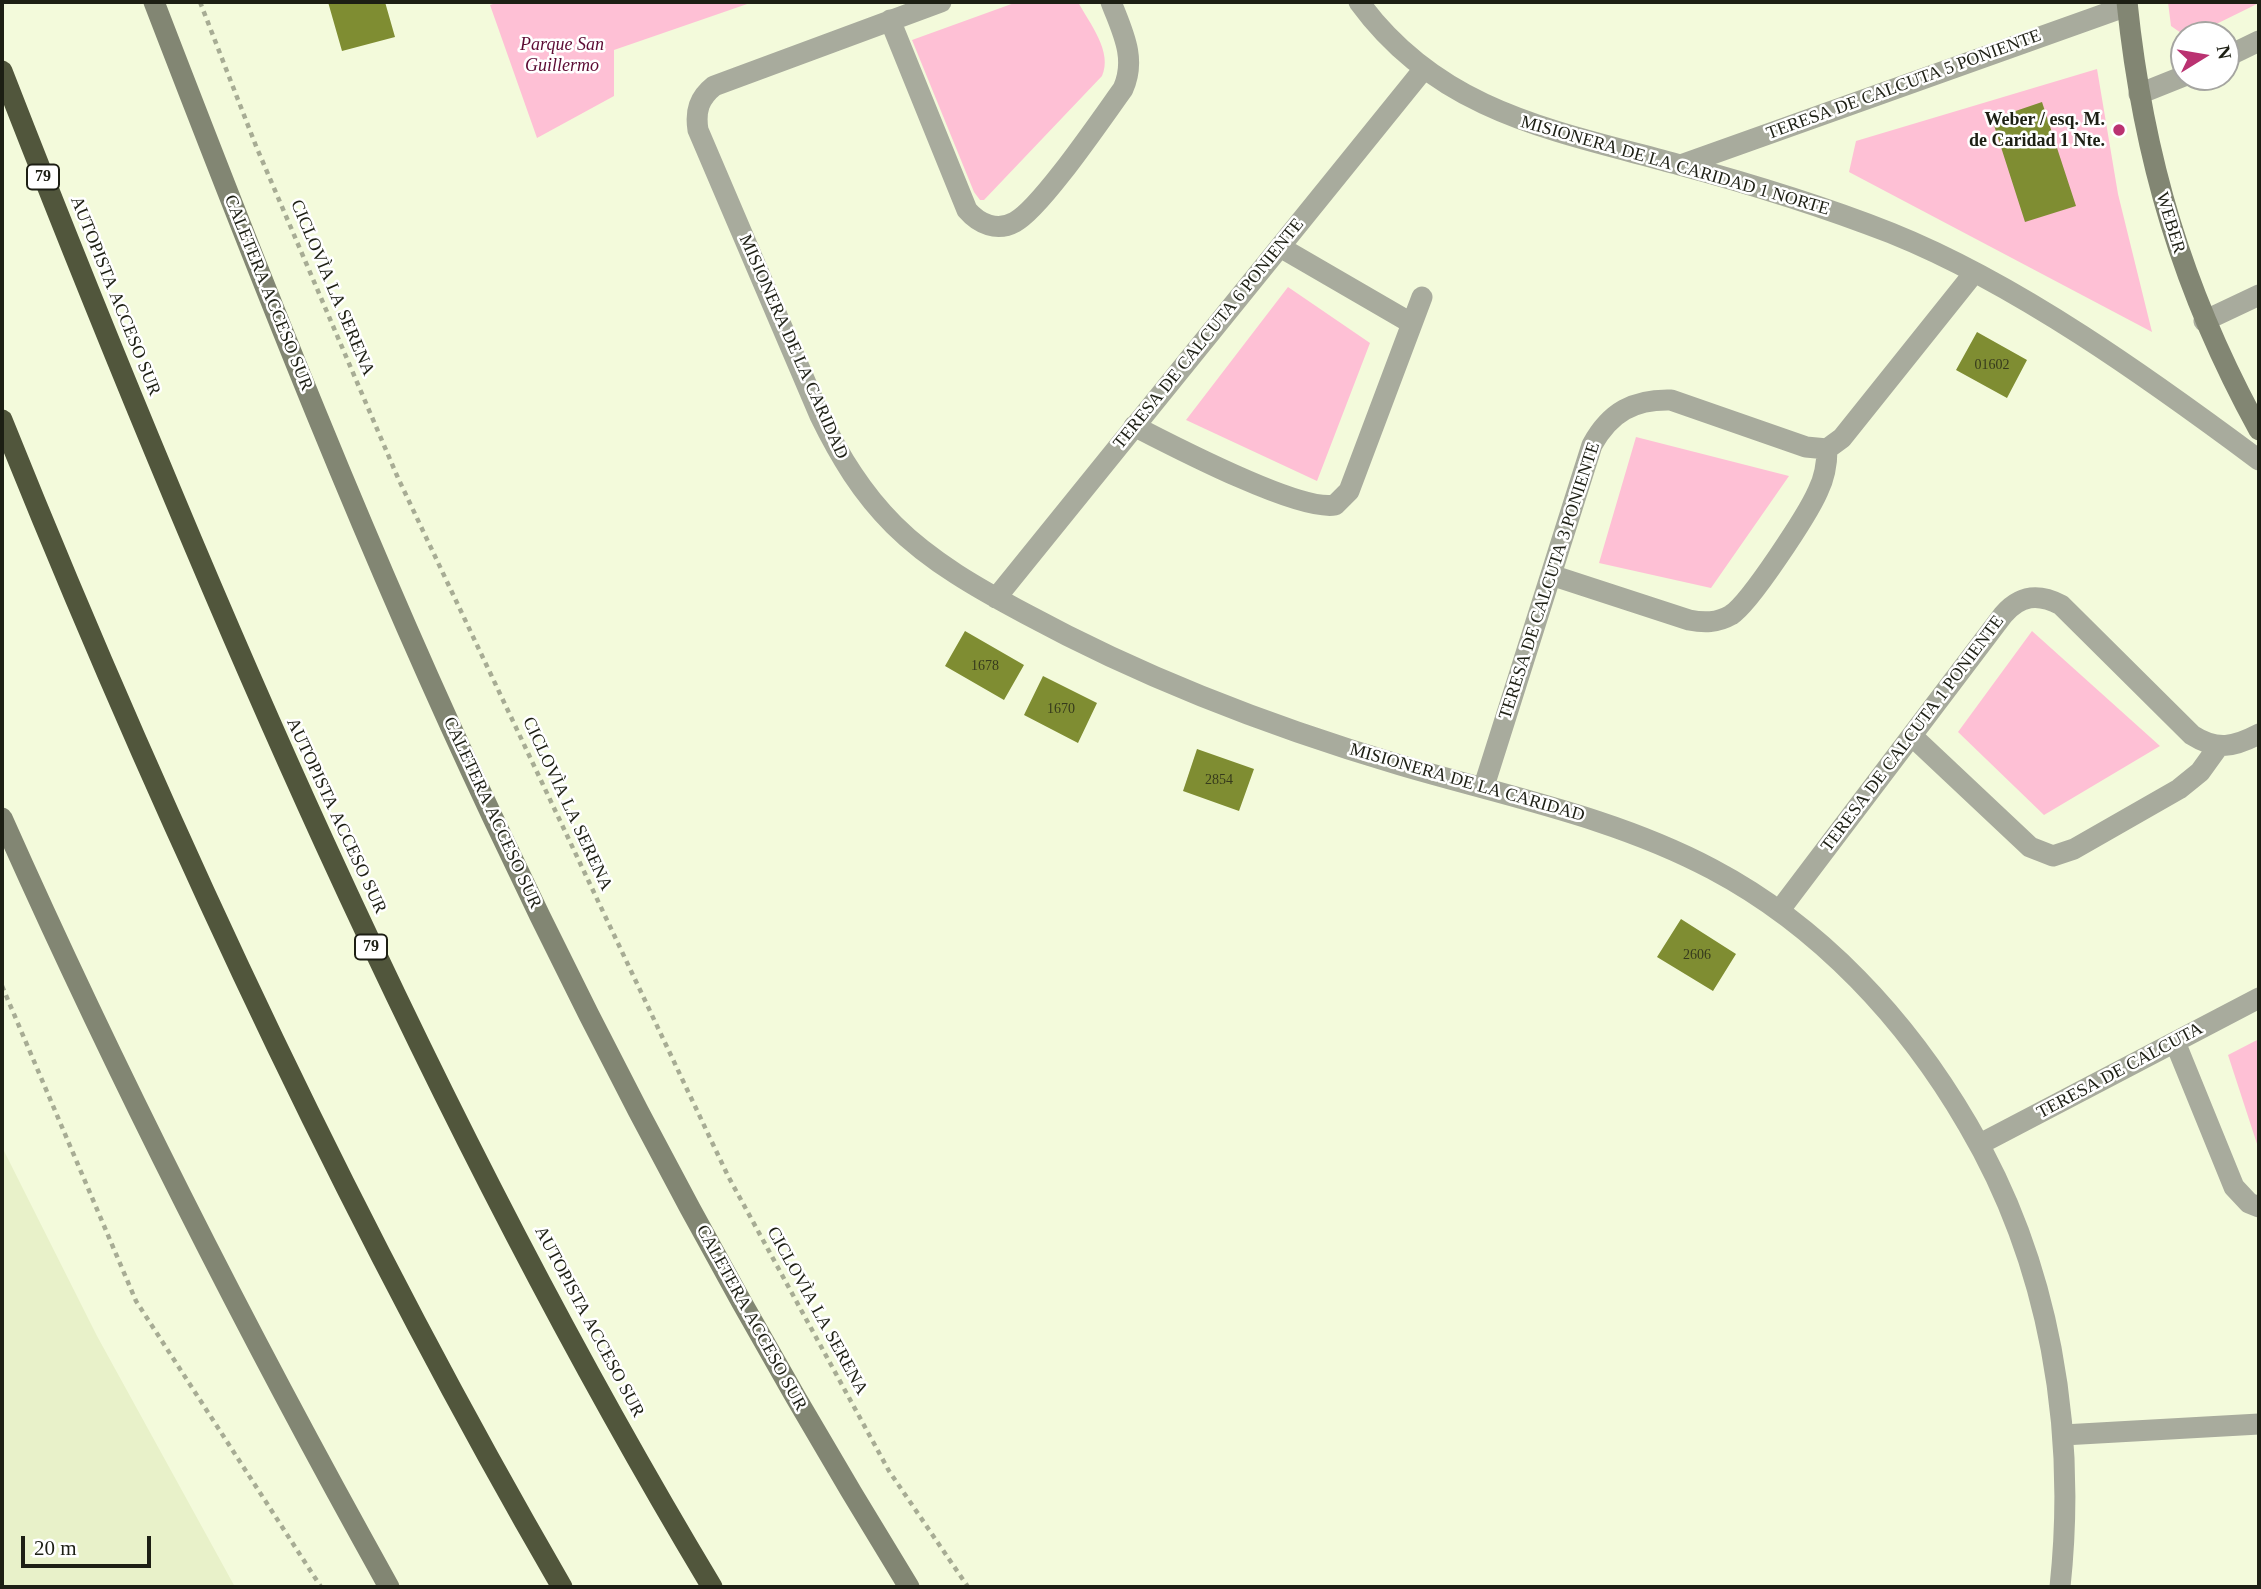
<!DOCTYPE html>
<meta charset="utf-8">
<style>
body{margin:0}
#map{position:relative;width:2261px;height:1589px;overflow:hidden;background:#f3fadb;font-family:"Times New Roman",serif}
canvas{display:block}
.frame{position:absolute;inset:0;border:4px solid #1d1f14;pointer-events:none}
.north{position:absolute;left:2170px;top:21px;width:70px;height:70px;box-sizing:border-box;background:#fff;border:2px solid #a5a5a1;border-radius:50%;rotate:79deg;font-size:19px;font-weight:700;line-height:28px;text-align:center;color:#1d1f14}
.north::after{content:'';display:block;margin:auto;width:24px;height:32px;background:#ba3271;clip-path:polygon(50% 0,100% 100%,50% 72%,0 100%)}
.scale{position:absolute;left:21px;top:1536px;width:130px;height:32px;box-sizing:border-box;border:4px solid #1d1f14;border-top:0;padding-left:9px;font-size:21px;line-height:24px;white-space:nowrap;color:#1d1f14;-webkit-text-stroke:5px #fff;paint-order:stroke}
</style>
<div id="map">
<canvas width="2261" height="1589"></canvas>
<div class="frame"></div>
<div class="north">N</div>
<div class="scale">20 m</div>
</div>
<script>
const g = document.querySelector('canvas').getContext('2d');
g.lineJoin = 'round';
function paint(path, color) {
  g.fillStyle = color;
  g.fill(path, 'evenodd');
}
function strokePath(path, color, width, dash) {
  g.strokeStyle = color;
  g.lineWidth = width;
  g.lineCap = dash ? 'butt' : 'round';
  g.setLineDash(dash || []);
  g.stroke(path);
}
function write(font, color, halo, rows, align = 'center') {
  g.font = font + ' "Times New Roman",serif';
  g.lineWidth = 5;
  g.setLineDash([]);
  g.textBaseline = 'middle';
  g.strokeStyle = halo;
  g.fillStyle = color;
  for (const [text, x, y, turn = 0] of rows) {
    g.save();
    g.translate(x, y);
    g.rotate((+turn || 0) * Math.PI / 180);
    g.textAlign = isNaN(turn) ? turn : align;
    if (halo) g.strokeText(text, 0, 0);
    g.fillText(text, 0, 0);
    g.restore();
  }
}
const built = new Path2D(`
 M2,1147l95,189 138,251h-233z`);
const green = new Path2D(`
 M499,2h254l-139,48v46l-77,42 -47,-133z
 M1017,2h61c12,22 35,50 24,74l-118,124h-4l-6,-8 -62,-152z
 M2168,2h91v1l-65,32h-10l-13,-9z
 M2097,69l21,125 34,138 -303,-160 7,-31z
 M1288,287l82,56 -53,138 -131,-61z
 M1636,437l153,39 -78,112 -112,-25z
 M2032,631l128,115 -116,69 -86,-83z
 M2259,1039v111l-31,-95z`);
const building = new Path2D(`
 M328,2h57l10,35 -53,14z
 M2042,102l34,104 -51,16 -33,-103z
 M1977,332l50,28 -20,38 -51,-28z
 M965,631l59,34 -20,35 -59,-34z
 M1043,676l54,27 -19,40 -54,-28z
 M1197,749l57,20 -15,42 -56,-20z
 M1681,919l55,35 -23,37 -56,-34z`);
const path = new Path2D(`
 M200,2l56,144 142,332 330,698 161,295 79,116
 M2,986l134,315 185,286`);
const street = new Path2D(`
 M941,2l-227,84c-15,12 -19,25 -16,44l122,286c20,41 42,77 74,109 37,37 85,64 132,89 118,64 246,113 374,151 105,31 214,52 312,104 108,57 195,151 256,256 82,139 109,303 92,462
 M1359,2c81,111 197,129 321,163 71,19 142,41 211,68 127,51 259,146 368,227
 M890,20l77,190c12,14 30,22 48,12 26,-14 87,-104 108,-133 14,-31 -1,-58 -12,-87
 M2226,57l33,-16
 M2139,94l45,-18
 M1681,165l446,-159
 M1280,247l131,76
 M2204,321l55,-26
 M1134,426c37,19 165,86 201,79l14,-14 73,-194
 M1551,575l138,45c15,3 28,3 42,-5 19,-12 77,-101 87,-124 7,-14 9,-27 9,-42
 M996,598l427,-528
 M1912,736l118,111 23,9 21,-7 105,-60 21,-17 18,-25
 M1484,786l108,-341c18,-33 42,-46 79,-45l135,47 21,2 15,-11 132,-165
 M1779,911l224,-296c17,-20 35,-22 58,-10l131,130c25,16 42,12 67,-1
 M2175,1042l59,145 15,16 10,4
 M1980,1144l279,-146
 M2063,1435l196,-11`);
const secondary = new Path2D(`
 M154,2c106,275 213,549 339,816 124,264 263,521 416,769
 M2127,2c16,156 56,290 132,428
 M2,818c117,263 247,518 387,769`);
const highway = new Path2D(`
 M2,71c203,521 422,1036 710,1516
 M2,420c161,401 343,793 560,1167`);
const markers = [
 [2119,130,7,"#ba3271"]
];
const numberNames = [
 ["01602",1992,365],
 ["1678",985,666],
 ["1670",1061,709],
 ["2854",1219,780],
 ["2606",1697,955]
];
const shields = [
 [43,177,32],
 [371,947,32]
];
const shieldNames = [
 ["79",43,177],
 ["79",371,947]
];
const parkNames = [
 ["Parque San",562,45],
 ["Guillermo",562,66]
];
const streetNames = [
 ["TERESA DE CALCUTA 5 PONIENTE",1904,85,-20],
 ["MISIONERA DE LA CARIDAD 1 NORTE",1675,166,16],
 ["WEBER",2170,223,73],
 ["CICLOVÌA LA SERENA",332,288,67],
 ["CALETERA ACCESO SUR",268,293,68],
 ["AUTOPISTA ACCESO SUR",115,296,68],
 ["TERESA DE CALCUTA 6 PONIENTE",1209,334,-51],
 ["MISIONERA DE LA CARIDAD",793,347,66],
 ["TERESA DE CALCUTA 3 PONIENTE",1550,581,-72],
 ["TERESA DE CALCUTA 1 PONIENTE",1913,734,-53],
 ["MISIONERA DE LA CARIDAD",1467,783,16],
 ["CICLOVÌA LA SERENA",567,804,65],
 ["CALETERA ACCESO SUR",492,813,65],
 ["AUTOPISTA ACCESO SUR",336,816,65],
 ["TERESA DE CALCUTA",2120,1071,-28],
 ["CICLOVÌA LA SERENA",817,1311,61],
 ["CALETERA ACCESO SUR",751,1318,61],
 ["AUTOPISTA ACCESO SUR",589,1322,62]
];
const poiNames = [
 ["Weber / esq. M.",2105,120],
 ["de Caridad 1 Nte.",2105,141]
];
paint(built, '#e8f1c9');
paint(green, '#fec0d5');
paint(building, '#7f8d32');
strokePath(path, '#a7ac94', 4.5, [5, 5]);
strokePath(street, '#a8ab9d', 21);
strokePath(secondary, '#828673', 21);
strokePath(highway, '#51563c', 21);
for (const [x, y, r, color] of markers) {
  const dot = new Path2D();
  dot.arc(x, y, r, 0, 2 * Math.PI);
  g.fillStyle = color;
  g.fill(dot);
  strokePath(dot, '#fff', 2.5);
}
write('14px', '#363a1c', null, numberNames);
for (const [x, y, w] of shields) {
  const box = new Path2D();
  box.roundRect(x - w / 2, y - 12.5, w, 25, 5);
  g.fillStyle = '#fff';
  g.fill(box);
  strokePath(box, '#1d1f14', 2);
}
write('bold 16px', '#1d1f14', null, shieldNames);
write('italic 18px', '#5c0b33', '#fff', parkNames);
write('18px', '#1d1f14', '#fff', streetNames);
write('bold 18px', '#1d1f14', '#fff', poiNames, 'right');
</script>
